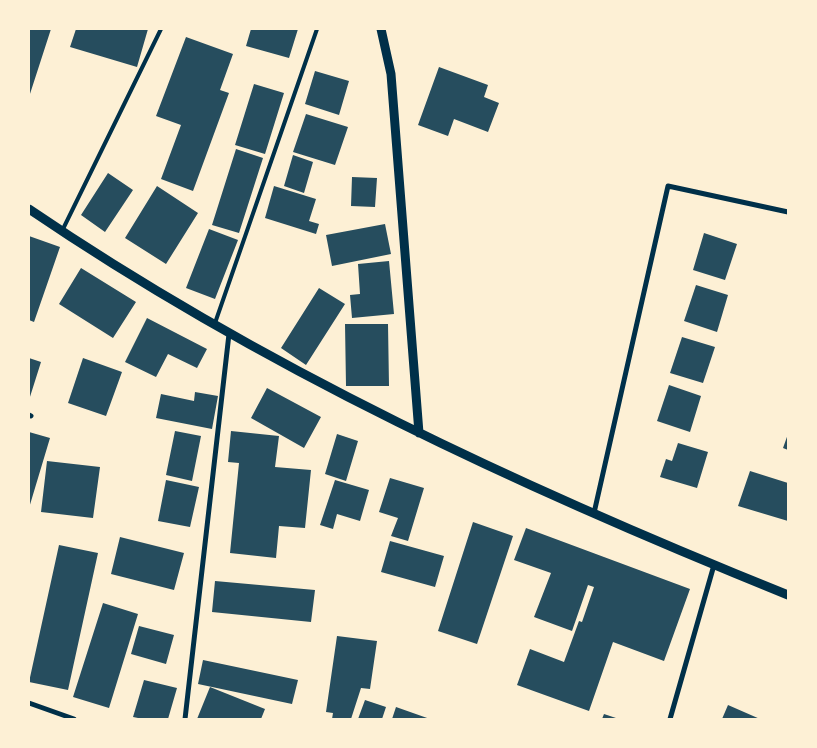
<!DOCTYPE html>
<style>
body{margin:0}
#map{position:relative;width:817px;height:748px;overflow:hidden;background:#fdf0d5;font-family:"PT Sans Narrow",sans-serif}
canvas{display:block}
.frame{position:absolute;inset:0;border:30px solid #fdf0d5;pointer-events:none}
</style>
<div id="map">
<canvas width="817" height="748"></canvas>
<div class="frame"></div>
</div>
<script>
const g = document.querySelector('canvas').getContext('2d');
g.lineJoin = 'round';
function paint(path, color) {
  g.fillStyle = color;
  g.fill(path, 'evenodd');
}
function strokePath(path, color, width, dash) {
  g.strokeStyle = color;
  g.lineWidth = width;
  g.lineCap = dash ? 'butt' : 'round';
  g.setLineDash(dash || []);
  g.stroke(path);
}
const building = new Path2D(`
 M29,29h22l-22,68z
 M76,29h72l-11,38 -67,-20z
 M251,29h47l-9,29 -43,-12z
 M186,37l47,17 -13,36 9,3 -36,98 -32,-12 20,-54 -25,-9z
 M439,67l49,18 -4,12 15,6 -11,29 -34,-13 -6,17 -30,-11z
 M315,71l34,10 -10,34 -34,-11z
 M254,84l30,9 -19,61 -30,-9z
 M306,114l42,13 -13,38 -42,-13z
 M236,149l27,9 -24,75 -27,-8z
 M293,155l20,7 -9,31 -20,-7z
 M108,173l25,17 -28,42 -24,-17z
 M352,177l25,1 -2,29 -24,-1z
 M157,186l41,27 -32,51 -41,-26z
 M274,186l42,13 -7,22 10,3 -3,10 -51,-16z
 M385,224l6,30 -59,12 -6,-31z
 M209,229l29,11 -23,59 -29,-11z
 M704,233l33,11 -12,36 -32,-10z
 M29,236l31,11 -26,75 -5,-2z
 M389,261l5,53 -42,4 -2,-23 10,-1 -2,-30z
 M81,268l55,34 -23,36 -54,-34z
 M696,285l32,10 -11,37 -33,-11z
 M319,288l26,16 -39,61 -25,-17z
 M147,318l60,31 -10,19 -29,-14 -12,23 -31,-15z
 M345,324h43l1,62h-43z
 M682,337l33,10 -12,36 -33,-10z
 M29,358l12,4 -12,38z
 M83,358l39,14 -16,44 -38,-13z
 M669,385l32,11 -11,36 -33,-11z
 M267,388l54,29 -17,31 -53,-30z
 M195,392l23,4 -6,33 -56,-11 5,-24 33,7z
 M175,431l26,5 -9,45 -26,-6z
 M231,431l48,5 -4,31 36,3 -6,58 -26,-2 -3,32 -46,-5 9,-90 -11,-1z
 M29,432l21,6 -21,70z
 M337,434l21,7 -12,40 -21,-7z
 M788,434v16l-5,-2z
 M678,443l30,9 -11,36 -37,-11 6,-18 6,2z
 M47,461l53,6 -7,51 -52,-6z
 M750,471l38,12v38l-50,-15z
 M390,478l34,10 -16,53 -17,-5 7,-18 -19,-6z
 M166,480l33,7 -9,40 -32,-6z
 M335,480l34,10 -9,31 -23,-7 -4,15 -13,-4z
 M473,522l40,14 -36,108 -39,-13z
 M526,528l164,61 -26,72 -51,-19 -24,69 -72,-26 13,-36 34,13 15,-41 3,1 12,-35 -6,-2 -16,46 -38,-14 17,-44 -37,-13z
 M120,537l64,16 -10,37 -63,-16z
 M390,541l54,15 -9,31 -54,-15z
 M59,545l39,8 -30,137 -39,-8z
 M215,581l100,9 -4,32 -99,-10z
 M103,603l35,11 -29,94 -36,-11z
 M139,626l35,9 -8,29 -35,-10z
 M337,636l40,5 -7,48 -9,-1 -10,31h-19l1,-6 -7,-1z
 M203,660l95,20 -6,24 -94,-20z
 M144,680l33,8 -9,31h-25l-10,-2z
 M210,687l55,22 -4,10h-64z
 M365,700l21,7 -4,12h-24z
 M728,705l32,14h-38z
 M396,707l34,12h-38z
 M604,714l15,5h-17z`);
const service = new Path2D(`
 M62,231l99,-202
 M215,323l102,-294`);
const minor = new Path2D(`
 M29,415l2,1
 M594,513l74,-327 120,26
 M29,703l45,16
 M185,719l44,-385
 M670,719l44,-154`);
const tertiary = new Path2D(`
 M381,29l10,45 28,359
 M29,209c235,160 496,280 759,386`);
paint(building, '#264d5e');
strokePath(service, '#003049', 4);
strokePath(minor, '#003049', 5);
strokePath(tertiary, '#003049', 9);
</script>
